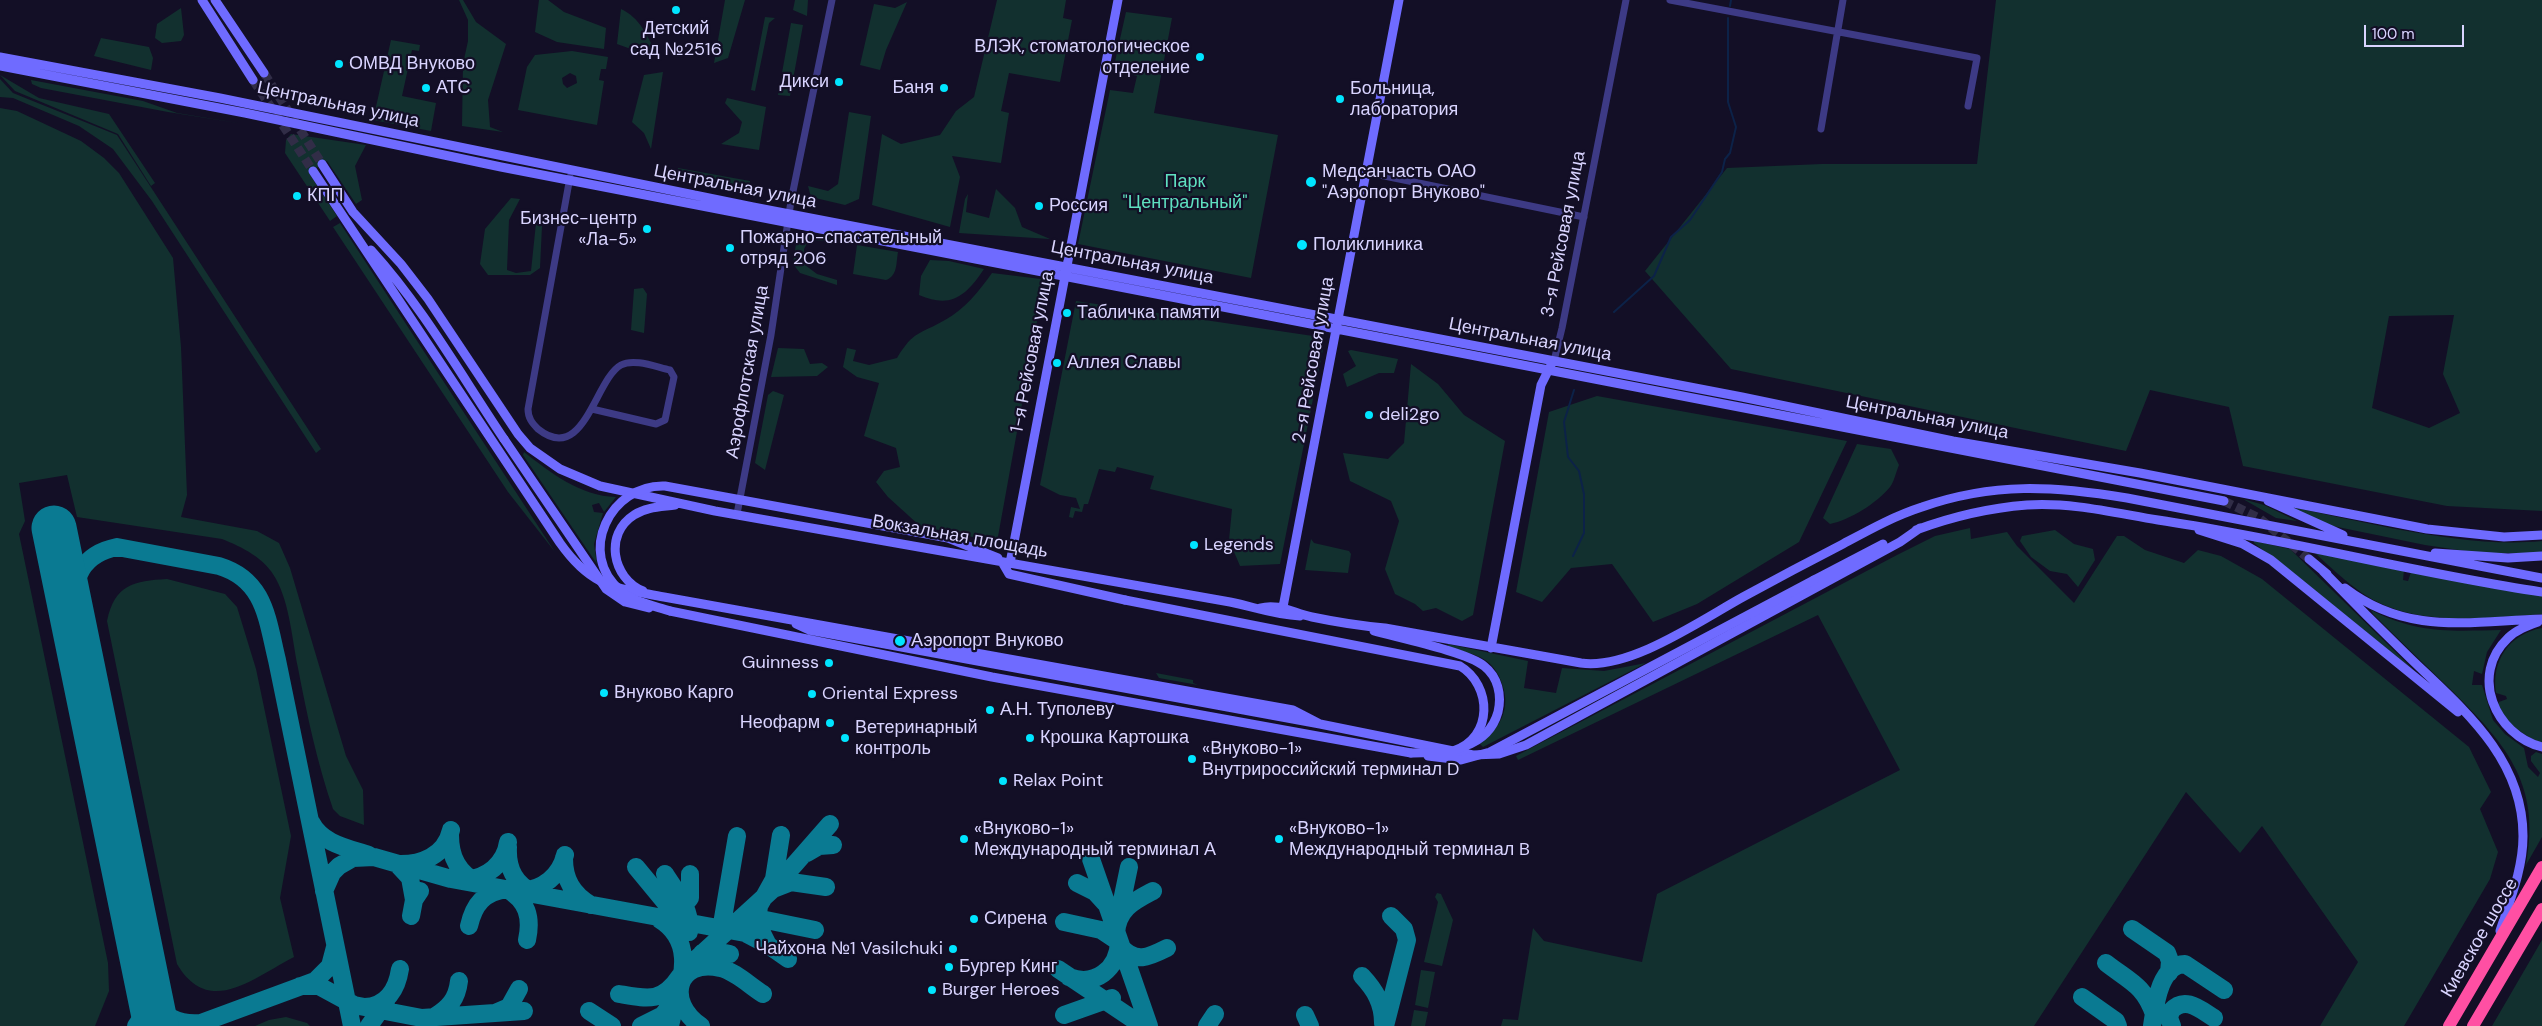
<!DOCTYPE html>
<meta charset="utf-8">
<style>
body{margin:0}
#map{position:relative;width:2542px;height:1026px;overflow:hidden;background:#130f26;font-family:"DM Sans",sans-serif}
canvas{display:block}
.scale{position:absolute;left:2364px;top:25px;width:100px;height:22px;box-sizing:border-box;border:2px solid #d9d4ff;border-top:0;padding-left:6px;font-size:15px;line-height:18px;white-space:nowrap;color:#d9d4ff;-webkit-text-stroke:4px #130f26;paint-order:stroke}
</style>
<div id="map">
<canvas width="2542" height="1026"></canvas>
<div class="scale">100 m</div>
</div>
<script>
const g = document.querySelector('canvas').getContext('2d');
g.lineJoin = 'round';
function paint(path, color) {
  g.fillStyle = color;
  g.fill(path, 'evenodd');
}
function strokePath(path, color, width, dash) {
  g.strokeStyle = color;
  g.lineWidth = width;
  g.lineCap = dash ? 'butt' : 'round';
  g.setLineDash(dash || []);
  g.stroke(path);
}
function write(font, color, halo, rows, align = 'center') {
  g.font = font + ' "DM Sans",sans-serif';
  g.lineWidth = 4.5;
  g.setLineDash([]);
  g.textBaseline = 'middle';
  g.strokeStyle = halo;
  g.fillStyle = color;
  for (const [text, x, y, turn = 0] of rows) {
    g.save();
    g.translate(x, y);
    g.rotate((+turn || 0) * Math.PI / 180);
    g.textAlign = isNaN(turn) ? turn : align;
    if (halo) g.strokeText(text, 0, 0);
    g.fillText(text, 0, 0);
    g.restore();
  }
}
const green = new Path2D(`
 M459,0h4l13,22 30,22 -18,56 2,27 13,5 -41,-6 1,-62 5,-23v-21z
 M539,0h9l16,12 42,16 -2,21 -47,-7 -22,-10z
 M725,0h20l-17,58 -14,5z
 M795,0h13l-1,16 -14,-6z
 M997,0h69l-3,18 9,2 -12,62 -51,-9 -8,38 8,2 -8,50 -49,-7 8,21 -10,50 -78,-22 10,-71 19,10 39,-9 16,-24 18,-14z
 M1996,0h546v511l-95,-5 -204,-40 -14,-59 -79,-17 -24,61 -395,-82 -86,-98 82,-103 95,-4h155zM2454,315l-11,59 17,39 -31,15 -57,-20 17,-92z
 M907,2l-21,48 -6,20 -20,-5 14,-61 21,4z
 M181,8l3,27 -3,6 -19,2 -7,-5 2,-14z
 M621,9c19,9 26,26 35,44h-14l-25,-9z
 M1126,12l46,6 -18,95 124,22 -27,143 -173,-34 32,-154 23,3 4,-17 -8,-2 1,-7 -16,-1z
 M765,17l10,1 -6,5 -14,68 -4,-1z
 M791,23l12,2 -13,71 -12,-1z
 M101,38l48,9 4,11 -2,12 -57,-14z
 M391,40l29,5 -1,6 -7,-1 -10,46 34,7 -5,28 -58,-11z
 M572,51l36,6 -2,12h-5l-2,11 5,1 -7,44 -79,-15 9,-43 8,-12zM570,73l6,3 1,7 -10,5 -4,-4 -1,-6z
 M663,72l-12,77 -7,-16 -12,-11 12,-47z
 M0,75l39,23 70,16 46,69 -4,3 -33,-52 -103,-43z
 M0,79l13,14 104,42 204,314 -5,4 -164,-252 -39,-52 -34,-23 -66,-28 -13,-1z
 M31,80l112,21 34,12 67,11 -76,-12 -127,-24 -9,-4z
 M727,98l39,9 -7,43 -38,-6 18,-11 3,-11 -17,-19z
 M0,108l17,3 64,30 23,17 15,15 54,85 8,89 6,148 -6,22 76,14 22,12 11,25 56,188 17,34 1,35 -24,-9 -7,-7c-16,-47 -26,-94 -35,-141 -6,-29 -8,-63 -22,-89 -11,-21 -34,-32 -54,-40l-145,-22 -10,-42 -48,8 6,38 -6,13 89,429 1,28 -14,35h-95z
 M849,112l22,4 -12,83 -14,6 -34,-8 -3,-11 20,5 10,-7z
 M291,134l75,11 -11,21 7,34 -6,4 -29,-43 -18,12 28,43 -7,5 -45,-68 1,-13z
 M678,168l72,13v6l-72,-13z
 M996,189l19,19 7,19 28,12 -91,-6 6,-34 3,-5 -2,18 23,6z
 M511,198l9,1 -11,21 -2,50 9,3 15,-2 5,-48 6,3 -2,42 -10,7h-42l-8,-11 5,-35z
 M340,223l215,329 -47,-60 -175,-265z
 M807,234l34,5v3l-32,-2 -5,9 1,16 12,9 20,6v5l-37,-12 -7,-9 3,-20z
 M857,245l41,7c-2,10 0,24 -12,28l-33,-6z
 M930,260l19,1 35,8c-18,27 -33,40 -65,26l2,-19z
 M992,273l49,6 2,9 -46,254 -77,-16 -32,-29 -12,-15 8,-11 16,-4 -4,-19 -32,-12 15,-53 -22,-6 -14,-10 4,-19 9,2 -3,11 16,4 28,-7c17,-28 22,-23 48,-38 19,-10 35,-30 47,-47z
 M643,288l4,6 -3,39 -13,-3 3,-41z
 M1076,301l237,35 10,13 -43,215 -40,2 -11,-26 3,-31 -82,-20 4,-13 -37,-9 -2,5 -16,-3 -11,35h-4l-2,8 -7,-1 -2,7 -4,-1 2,-10 9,2 -4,-11 -16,-3 -20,-10z
 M778,348l26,1 6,15 12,-1 6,4 -11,9 -46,1z
 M1351,350l47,9 -4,14h-15l-32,14 -4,-13 13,-8 -8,-15z
 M1411,364l27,20 26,31 41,26 -32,174 -11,6 -26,-13 -13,3 -8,-7 -20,-10 -10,-25 14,-48 -8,-20 -41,-20 -7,-28 45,6 16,-16z
 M773,391l11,4 -19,75 -10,-7 13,-68z
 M1597,396l250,45 -48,101 -102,62 -44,18 -41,-58 -41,4 -29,34 -26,-10 33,-180z
 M1857,444l34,5 8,16c-3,7 -5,17 -9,22 -13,16 -40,33 -60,37l-7,-6z
 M524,452c27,21 56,44 92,45l-12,15 -5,-9 -7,2 2,7 9,1 -9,31 3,20 -74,-109z
 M2243,499l21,6 33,16 -21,-3z
 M2285,506c78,15 178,43 257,35v12h-63l-54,-8 -97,-20z
 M1970,528l1,11 36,-7 10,14 57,57 43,-67h7l21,14 39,13 14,-13 23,6 41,23 207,168 22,45 -11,17 18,43 -8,27 -86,147h-84l38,-64 -96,-136 -22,27 -54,-61 -152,234h-533l2,-7 15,1 15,-92 11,13 98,21 15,-68 243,-124 -82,-155 -300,145 -2,-4 381,-201 38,-19z
 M2055,530l19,14 19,5 2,11 -17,27 -11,-13 -17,-3 -19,-14 -11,-16 2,-5z
 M1311,539l3,4 35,8 2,3 -3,19 -43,-3z
 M2254,541l36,8 125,122 -161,-128z
 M2315,553l89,17 -1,10 5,1 3,-9 131,24v18c-59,4 -129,14 -180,-21 -17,-12 -32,-26 -47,-40z
 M167,579l58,15 12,13 19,62 35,167 -11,62 14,59c-41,21 -85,61 -117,7l-70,-343c8,-37 27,-40 60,-42z
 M2371,610c47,24 79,21 130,20l-14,22 -5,22 -8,-3 -2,14h10l11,35 12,14 19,14 4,19 10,10 2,-4 -9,-12v-5l5,-4 6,2v83l-16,28c16,-84 -23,-124 -79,-179 -25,-24 -50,-48 -74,-72z
 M2542,628v115c-20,-8 -33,-18 -44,-37l1,-4 8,-3 -1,-3 -10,-3c-5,-32 13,-59 46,-65z
 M1448,644l80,17 -4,27 32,5 6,-25 42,3 42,-8 -163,84 -3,-3c21,-17 32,-36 21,-63 -3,-8 -8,-16 -16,-21 -11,-7 -25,-9 -37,-13z
 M1156,673l37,7v3l5,2 -39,-7z
 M1437,893l4,1 12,26 -11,46 -18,-4 14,-60 -3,-5z
 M2542,940v86h-50z
 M1421,970l14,2 -7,36 -13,-3z
 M1414,1010l14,2 -3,14h-14z
 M286,1017l21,6 3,3h-55l14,-6z`);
const stream = new Path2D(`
 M1730,6l1,-6
 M1614,312l40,-36 17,-39 19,-17 32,-48 3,-13 5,-6 6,-26 -8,-25v-84
 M1573,556l11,-23v-39l-5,-23 -11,-14 -4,-35 10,-32`);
const taxiway = new Path2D(`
 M71,610c2,-32 11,-56 46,-63l102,19c46,14 48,53 58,94l75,366
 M311,822c11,22 37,26 58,33
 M450,835c0,22 8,38 28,48
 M781,835l-7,44 -15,27 -2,17 11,22 20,14
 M508,847c-1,19 6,37 25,45
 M807,853l12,-7 14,-1
 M564,858c0,21 8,36 27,47
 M1091,859l58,167
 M636,867l33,40 20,14
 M665,874c11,18 27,35 24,58
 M465,880c22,-2 40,-16 43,-38
 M1077,883l18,9 10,11
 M773,889l18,-7 35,5
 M324,891l8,-18 7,-7 14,-8 21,-1 77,22 294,54 23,12
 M522,891c21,-2 38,-15 43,-36
 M414,900l-4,-22 -13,-14c24,1 48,-8 54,-34
 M680,910l10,-12v-24
 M1119,915l10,-48
 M411,916l3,-16 6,-9
 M659,919c41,25 19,69 11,107
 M745,919l11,-1 59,12
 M1064,922l37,8 18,12c-1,27 -24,45 -50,35
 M469,926c5,-22 15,-34 38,-37 20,12 25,28 20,51
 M2132,929l35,24 3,8 -1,12
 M1116,934c1,-25 18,-33 37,-43
 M717,939l5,-15 15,-88
 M1121,947c15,17 28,10 46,1
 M702,953l13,-2 15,3
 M2106,963c23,18 38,22 48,51
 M1058,969l85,57
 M682,972l91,-83 57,-65
 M1362,976c13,14 21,27 21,47
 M300,986h19l35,19 68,13 102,-7
 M619,994c29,5 43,9 61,-18
 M151,997c12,20 27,28 50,26
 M2082,997l34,24 2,5
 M365,1007c22,-1 32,-18 35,-38
 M589,1011l23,15
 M495,1013l14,-6 10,-18
 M1064,1015l48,-17
 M1305,1015l5,11
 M434,1017c15,-9 23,-18 25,-36
 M136,1026l9,-13 6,-16
 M193,1026l122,-45 15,-15 5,-19
 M369,1026l17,-24
 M641,1026l22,-11 12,-16
 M701,1026c-36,-24 -24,-68 19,-58 15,3 30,18 43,26
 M1207,1026l8,-12
 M1385,1026l22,-86 -3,-11 -13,-13
 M2152,1026c3,-19 7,-61 33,-62l39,26
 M2172,1026l-3,-8 2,-7c14,-16 30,-1 43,7`);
const runway = new Path2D(`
 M54,528l102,498`);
const secondaryTunnel = new Path2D(`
 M264,73l58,91
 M253,80l60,91
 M2224,501l35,17 50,41`);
const street = new Path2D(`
 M1670,0l307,58 -9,48
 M1821,129l22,-129
 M1365,172l219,45
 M570,177l-42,232c0,9 4,14 10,20 46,37 57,-50 83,-64 13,-7 35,2 49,5l4,7 -9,43 -9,4 -64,-15
 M1554,361l8,-33 64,-328
 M737,514l34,-179 20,-134 41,-201`);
const secondary = new Path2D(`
 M202,0l51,80
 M215,0l49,73
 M0,57l220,41 533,109 989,190 211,44 187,32 287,56 77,8 38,-2
 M0,66l245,47 256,54 1723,334
 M322,164l31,48 48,52 27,35 90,135 12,14 30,21 40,17 115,25 515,91c25,5 44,13 70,14
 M313,171l247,372c32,45 53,44 104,54l629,113 27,14
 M371,250c51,56 90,125 133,189
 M2268,501l75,34
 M1916,530c35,-13 73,-22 111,-25 44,-3 88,8 131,15 129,19 255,53 384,72
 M2199,530l44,14 28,16 187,152
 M916,532l32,6 50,20
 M2435,553l73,5 34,-2
 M2309,559l18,15
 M1002,562l7,12 116,26
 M1010,563l108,-563
 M2323,571c29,30 58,59 88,88 52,50 112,99 112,177 0,33 -13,64 -23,95
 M1814,580l69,-36
 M2345,588c63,48 124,33 197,31
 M643,591c-31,-13 -39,-57 -9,-76 12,-8 27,-8 41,-10
 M1283,607l116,-607
 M1260,608c19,-5 33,5 52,9 24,5 48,9 73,11l196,35c49,7 120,-43 162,-66 33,-18 67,-36 100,-53 26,-14 51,-28 79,-37 72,-25 131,-21 205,-9l415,80
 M670,611l322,66 419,76
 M2538,622c-11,4 -22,8 -30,16 -39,37 -13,97 34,109
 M796,624l13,6 511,94 153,31 26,-1 27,-9 374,-203 20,-14
 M1374,631c25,7 93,21 110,35 14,11 18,29 14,46 -5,18 -16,28 -33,34
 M1491,648l50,-263 10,-20`);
const highway = new Path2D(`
 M2449,1026l93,-159
 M2473,1026l69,-117`);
const secondaryBridge = new Path2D(`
 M504,439l102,150 19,13 24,6
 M1125,600l335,66c32,19 34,72 -7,85 -13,3 -29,1 -42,2
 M670,611c-15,-5 -37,-9 -49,-20 -45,-37 -11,-107 44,-105l251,46
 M1428,756l33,4 29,-8 324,-172`);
const markers = [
 [676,10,5,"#00e5ff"],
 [1200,57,5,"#00e5ff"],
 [339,64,5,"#00e5ff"],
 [839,82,5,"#00e5ff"],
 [426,88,5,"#00e5ff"],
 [944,88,5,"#00e5ff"],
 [1340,99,5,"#00e5ff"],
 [1311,182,6,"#00e5ff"],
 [297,196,5,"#00e5ff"],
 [1039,206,5,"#00e5ff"],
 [647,229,5,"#00e5ff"],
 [1302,245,6,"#00e5ff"],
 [730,248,5,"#00e5ff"],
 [1067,313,5,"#00e5ff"],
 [1057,363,5,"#00e5ff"],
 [1369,415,5,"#00e5ff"],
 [1194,545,5,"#00e5ff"],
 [900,641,6,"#00e5ff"],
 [829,663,5,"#00e5ff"],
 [604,693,5,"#00e5ff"],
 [812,694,5,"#00e5ff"],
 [990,710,5,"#00e5ff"],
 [830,723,5,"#00e5ff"],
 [845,738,5,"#00e5ff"],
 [1030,738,5,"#00e5ff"],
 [1192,759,5,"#00e5ff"],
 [1003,781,5,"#00e5ff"],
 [964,839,5,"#00e5ff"],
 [1279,839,5,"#00e5ff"],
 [974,919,5,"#00e5ff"],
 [953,949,5,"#00e5ff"],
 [949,967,5,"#00e5ff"],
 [932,990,5,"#00e5ff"]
];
const poiNames = [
 ["Детский",676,29,"center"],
 ["сад №2516",676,50,"center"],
 ["ВЛЭК, стоматологическое",1190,47,"right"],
 ["отделение",1190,68,"right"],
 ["ОМВД Внуково",349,64],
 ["Дикси",829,82,"right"],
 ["АТС",436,88],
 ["Баня",934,88,"right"],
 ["Больница,",1350,89],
 ["лаборатория",1350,110],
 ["Медсанчасть ОАО",1322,172],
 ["\"Аэропорт Внуково\"",1322,193],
 ["КПП",307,196],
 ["Россия",1049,206],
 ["Бизнес-центр",637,219,"right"],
 ["«Ла-5»",637,240,"right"],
 ["Пожарно-спасательный",740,238],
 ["отряд 206",740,259],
 ["Поликлиника",1313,245],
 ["Табличка памяти",1077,313],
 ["Аллея Славы",1067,363],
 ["deli2go",1379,415],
 ["Legends",1204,545],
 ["Аэропорт Внуково",911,641],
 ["Guinness",819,663,"right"],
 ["Внуково Карго",614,693],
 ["Oriental Express",822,694],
 ["А.Н. Туполеву",1000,710],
 ["Неофарм",820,723,"right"],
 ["Ветеринарный",855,728],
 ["контроль",855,749],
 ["Крошка Картошка",1040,738],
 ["«Внуково-1»",1202,749],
 ["Внутрироссийский терминал D",1202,770],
 ["Relax Point",1013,781],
 ["«Внуково-1»",974,829],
 ["Международный терминал А",974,850],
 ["«Внуково-1»",1289,829],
 ["Международный терминал B",1289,850],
 ["Сирена",984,919],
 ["Чайхона №1 Vasilchuki",943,949,"right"],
 ["Бургер Кинг",959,967],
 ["Burger Heroes",942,990]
];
const streetNames = [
 ["Центральная улица",338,105,12],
 ["Центральная улица",735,187,11],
 ["3-я Рейсовая улица",1564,234,-79],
 ["Центральная улица",1132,263,11],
 ["Центральная улица",1530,340,11],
 ["1-я Рейсовая улица",1033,352,-79],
 ["2-я Рейсовая улица",1314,360,-80],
 ["Аэрофлотская улица",748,372,-80],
 ["Центральная улица",1927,418,11],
 ["Вокзальная площадь",960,537,10],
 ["Киевское шоссе",2480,938,-60]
];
const parkNames = [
 ["Парк",1185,182],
 ["\"Центральный\"",1185,203]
];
paint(green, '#12302f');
strokePath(stream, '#0c2248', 2);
strokePath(taxiway, '#0a7a92', 18);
strokePath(runway, '#0a7a92', 45);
strokePath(secondaryTunnel, '#312d47', 9, [9, 4.5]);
strokePath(street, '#3d3a85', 7);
strokePath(secondary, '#6f6bff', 9);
strokePath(highway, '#ff4fa3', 12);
strokePath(secondaryBridge, '#6f6bff', 9);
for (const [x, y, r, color] of markers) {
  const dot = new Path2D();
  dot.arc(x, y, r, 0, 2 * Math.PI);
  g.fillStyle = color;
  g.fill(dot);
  strokePath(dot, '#130f26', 2);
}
write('18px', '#d9d4ff', '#130f26', poiNames, 'left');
write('18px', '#d9d4ff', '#130f26', streetNames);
write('18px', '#5fe0c0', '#130f26', parkNames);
</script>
